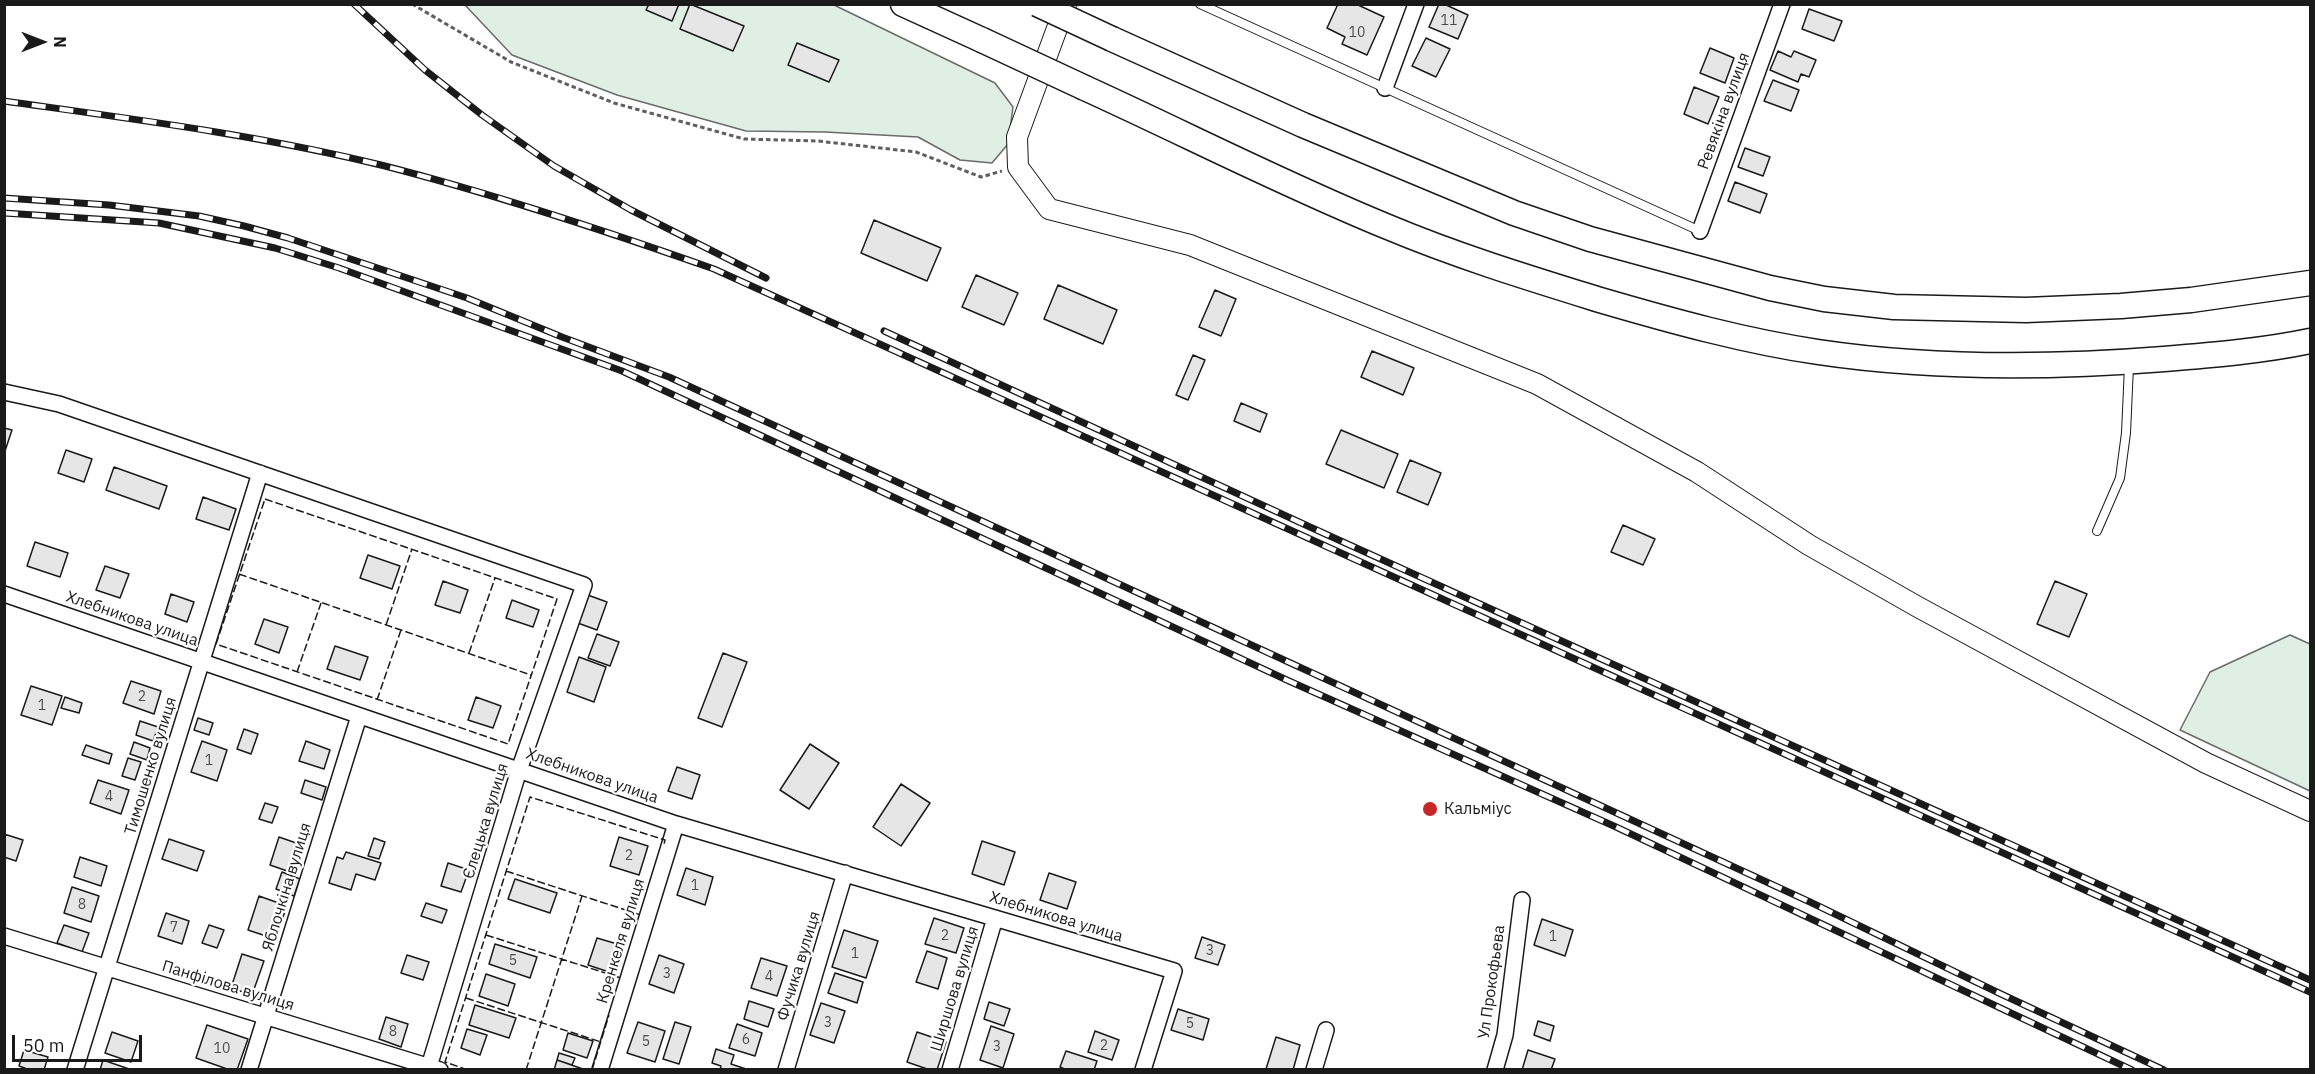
<!DOCTYPE html>
<meta charset="utf-8">
<style>
body{margin:0}
#map{position:relative;width:2315px;height:1074px;overflow:hidden;background:#fff;font-family:"IBM Plex Sans",sans-serif}
canvas{display:block}
.frame{position:absolute;inset:0;border:6px solid #1a1a1a;pointer-events:none}
.north{position:absolute;left:12px;top:12px;width:60px;height:60px;-webkit-text-stroke:4px #fff;paint-order:stroke;rotate:90deg;font-size:16px;font-weight:700;line-height:24px;text-align:center;color:#1a1a1a}
.north::after{content:'';display:block;margin:auto;width:21px;height:27px;background:#1a1a1a;clip-path:polygon(50% 0,100% 100%,50% 72%,0 100%)}
.scale{position:absolute;left:12px;top:1035px;width:130px;height:27px;box-sizing:border-box;border:3px solid #1a1a1a;border-top:0;padding-left:8px;font-size:18px;line-height:21px;white-space:nowrap;color:#1a1a1a;-webkit-text-stroke:4px #fff;paint-order:stroke}
</style>
<div id="map">
<canvas width="2315" height="1074"></canvas>
<div class="frame"></div>
<div class="north">N</div>
<div class="scale">50 m</div>
</div>
<script>
const g = document.querySelector('canvas').getContext('2d');
g.lineJoin = 'round';
function paint(path, color) {
  g.fillStyle = color;
  g.fill(path, 'evenodd');
}
function strokePath(path, color, width, dash) {
  g.strokeStyle = color;
  g.lineWidth = width;
  g.lineCap = dash ? 'butt' : 'round';
  g.setLineDash(dash || []);
  g.stroke(path);
}
function write(font, color, halo, rows, align = 'center') {
  g.font = font + ' "IBM Plex Sans",sans-serif';
  g.lineWidth = 4.5;
  g.setLineDash([]);
  g.textBaseline = 'middle';
  g.strokeStyle = halo;
  g.fillStyle = color;
  for (const [text, x, y, turn = 0] of rows) {
    g.save();
    g.translate(x, y);
    g.rotate((+turn || 0) * Math.PI / 180);
    g.textAlign = isNaN(turn) ? turn : align;
    if (halo) g.strokeText(text, 0, 0);
    g.fillText(text, 0, 0);
    g.restore();
  }
}
const green = new Path2D(`
 M465,5h369l161,78 18,24 -5,37 -16,19 -32,-3 -42,-23 -93,-5 -79,-1 -129,-36 -105,-40z
 M2290,635l20,9v147l-130,-61 30,-58z`);
const building = new Path2D(`
 M649,4h30l-7,17 -26,-11z
 M690,4l54,22 -11,25 -53,-22z
 M1338,4h18l28,13 -17,38 -25,-11 3,-7 -18,-9z
 M1439,4h5l24,11 -10,24 -29,-12z
 M1809,9l33,12 -8,20 -32,-12z
 M1426,38l24,11 -14,28 -24,-11z
 M797,43l42,17 -10,22 -41,-17z
 M1710,48l24,10 -9,25 -25,-10z
 M1778,51l13,6 3,-6 22,9 -7,17 -8,-3 -3,8 -28,-12z
 M1773,80l26,10 -8,21 -27,-10z
 M1694,87l25,10 -11,27 -24,-10z
 M1745,148l25,9 -7,19 -25,-9z
 M1735,182l32,12 -7,19 -32,-12z
 M874,220l67,28 -14,33 -66,-28z
 M976,275l42,18 -14,32 -42,-18z
 M1058,285l59,25 -14,34 -59,-25z
 M1215,290l21,9 -15,37 -22,-9z
 M1372,351l42,17 -11,27 -42,-18z
 M1193,355l12,5 -17,40 -12,-5z
 M1241,403l26,11 -7,18 -26,-11z
 M4,428l8,2 -8,24z
 M1341,430l57,24 -14,34 -58,-24z
 M66,450l26,9 -8,23 -26,-9z
 M1410,460l31,13 -13,32 -31,-13z
 M114,467l53,19 -8,23 -53,-19z
 M203,497l33,12 -7,21 -33,-11z
 M1623,525l32,14 -12,26 -32,-13z
 M35,542l33,11 -8,24 -33,-11z
 M368,555l32,11 -8,23 -32,-11z
 M105,566l24,8 -9,24 -24,-8z
 M443,581l25,9 -8,23 -25,-8z
 M2055,581l32,13 -18,43 -32,-13z
 M171,594l23,8 -7,20 -22,-8z
 M585,594l22,8 -10,28 -22,-8z
 M512,600l27,10 -6,17 -27,-9z
 M264,619l24,8 -9,26 -24,-9z
 M597,634l22,8 -9,24 -22,-8z
 M335,646l33,11 -8,23 -33,-11z
 M723,653l24,9 -25,65 -24,-9z
 M579,657l27,10 -12,35 -27,-10z
 M131,681l30,10 -7,23 -31,-11z
 M31,686l31,10 -10,29 -31,-10z
 M65,697l17,6 -3,10 -18,-5z
 M476,697l25,9 -8,22 -25,-8z
 M198,718l15,5 -4,12 -15,-5z
 M140,721l18,6 -5,14 -17,-6z
 M244,729l14,5 -7,20 -14,-5z
 M202,741l25,9 -10,31 -26,-9z
 M306,741l24,9 -6,19 -25,-8z
 M134,742l16,6 -3,12 -17,-6z
 M810,744l29,19 -30,46 -29,-19z
 M86,745l26,9 -3,10 -27,-9z
 M128,758l13,4 -6,18 -13,-4z
 M677,767l23,8 -8,24 -24,-8z
 M98,780l31,10 -8,24 -31,-11z
 M305,780l21,7 -4,13 -21,-7z
 M901,784l29,19 -29,43 -28,-19z
 M265,803l13,4 -6,16 -13,-4z
 M4,834l19,6 -7,21 -12,-4z
 M279,837l23,8 -9,28 -23,-8z
 M619,837l29,9 -9,29 -29,-9z
 M374,838l11,4 -6,17 -11,-3z
 M169,839l35,12 -7,20 -35,-12z
 M982,841l33,11 -11,33 -32,-11z
 M346,852l35,11 -6,17 -19,-6 -5,16 -22,-7 8,-26 6,2z
 M80,857l27,9 -6,20 -27,-9z
 M448,863l21,7 -8,22 -20,-6z
 M686,868l27,9 -8,28 -28,-10z
 M282,872l18,7 -6,17 -18,-7z
 M1049,873l27,9 -9,27 -27,-9z
 M515,879l42,14 -7,20 -42,-14z
 M72,887l27,9 -8,26 -27,-9z
 M259,896l28,10 -12,33 -27,-9z
 M426,903l21,7 -5,13 -21,-7z
 M166,913l23,8 -7,23 -24,-8z
 M934,918l30,10 -8,25 -31,-9z
 M1542,919l31,11 -8,26 -31,-11z
 M64,925l25,8 -7,19 -25,-9z
 M209,925l15,5 -7,18 -15,-5z
 M844,930l34,11 -12,37 -34,-11z
 M1202,937l23,8 -7,20 -23,-7z
 M597,938l27,8 -9,28 -27,-9z
 M495,944l42,13 -7,21 -41,-14z
 M927,951l20,7 -9,31 -22,-7z
 M242,954l22,7 -12,34 -21,-7z
 M407,955l22,7 -6,18 -22,-7z
 M659,955l25,9 -10,29 -25,-9z
 M761,958l26,8 -10,30 -26,-8z
 M835,973l28,9 -6,21 -29,-10z
 M486,974l29,10 -7,22 -29,-10z
 M749,1001l25,8 -6,18 -24,-8z
 M989,1002l21,7 -6,17 -20,-7z
 M821,1003l24,8 -11,32 -24,-8z
 M475,1005l41,13 -7,20 -40,-13z
 M1178,1009l31,10 -6,21 -32,-10z
 M386,1017l22,7 -7,23 -22,-8z
 M1538,1021l16,5 -4,15 -16,-6z
 M638,1022l27,9 -10,31 -28,-9z
 M675,1022l16,5 -12,37 -16,-5z
 M737,1024l25,9 -7,23 -26,-8z
 M207,1025l41,14 -11,31h-7l-34,-12z
 M991,1026l23,8 -11,34 -23,-8z
 M467,1029l20,6 -7,20 -19,-7z
 M1095,1031l24,9 -7,20 -24,-8z
 M112,1032l26,9 -7,21 -26,-9z
 M917,1032l29,10 -9,28h-7l-23,-8z
 M568,1033l25,8 -6,17 -24,-8z
 M1276,1037l24,8 -7,25 -27,-1z
 M716,1049l18,6 -3,9 18,6h-29l1,-4 -9,-3z
 M24,1050l24,7 -4,13h-14l-11,-4z
 M1528,1050l27,9 -4,11h-29z
 M1066,1051l31,10 -3,9h-27l-7,-3z
 M559,1053l16,5 -3,7 -15,-5z
 M103,1060l29,10h-32z
 M557,1060l26,9v1h-29z`);
const path = new Path2D(`
 M412,4l99,58 103,41 130,36 74,2 98,11 65,25 21,-6`);
const service = new Path2D(`
 M1200,4l500,227
 M2097,531l23,-53 6,-45 3,-67`);
const minor = new Path2D(`
 M1385,88l31,-84
 M1700,231l82,-227
 M4,392l55,12 525,181 -65,185 -91,300
 M4,594l672,230 498,147 -31,99
 M4,936l436,134
 M75,1070l185,-597
 M249,1070l110,-354
 M600,1070l76,-246
 M786,1070l59,-197
 M950,1070l45,-152
 M1314,1070l12,-40
 M1495,1070l10,-35 17,-135`);
const tertiary = new Path2D(`
 M1066,4l-49,133 1,30 31,42 141,36 347,139 160,88 112,73 109,62 288,156 104,48`);
const primary = new Path2D(`
 M903,4l79,36
 M1112,39l191,86 211,88 76,26 180,49 54,11 70,8 132,3 95,-4 70,-6 119,-17
 M1085,88c101,46 200,97 303,139 69,29 141,51 212,73 72,21 144,41 218,52 114,17 232,16 346,7 49,-4 98,-8 146,-18`);
const rail = new Path2D(`
 M354,4l71,66 57,45 72,51 77,44 135,68
 M4,101c128,18 256,34 381,65 112,29 221,65 329,103l1596,723
 M4,198l105,7 90,11 45,10 44,12 179,60 95,39 107,40 1141,525 191,92 163,76
 M4,213l155,10 116,25 64,20 283,103 667,310 327,146 516,243
 M884,331l426,196 1000,453`);
const primaryBridge = new Path2D(`
 M1037,4l75,35
 M982,40l103,48`);
const fence = new Path2D(`
 M265,499l292,100 -49,145 -292,-100z
 M239,574l292,101
 M386,625l26,-76
 M469,653l26,-75
 M297,672l24,-69
 M377,700l24,-70
 M506,871l135,44
 M486,935l135,43
 M466,998l135,44
 M468,1070l-23,-8 85,-265 135,43 -1,4
 M526,1070l56,-174
 M592,1070l17,-55`);
const markers = [
 [1430,809,8,"#c62828"]
];
const numberNames = [
 ["11",1449,21],
 ["10",1357,33],
 ["2",142,697],
 ["1",42,706],
 ["1",209,761],
 ["4",109,797],
 ["2",629,856],
 ["1",695,886],
 ["8",82,905],
 ["7",174,928],
 ["2",945,936],
 ["1",1553,937],
 ["3",1210,951],
 ["1",855,954],
 ["5",513,961],
 ["3",667,974],
 ["4",769,977],
 ["3",828,1023],
 ["5",1190,1024],
 ["8",393,1032],
 ["6",746,1040],
 ["5",646,1042],
 ["2",1104,1046],
 ["3",997,1047],
 ["10",222,1049]
];
const streetNames = [
 ["Ревякiна вулиця",1724,111,-70],
 ["Хлебникова улица",132,619,19],
 ["Тимошенко вулиця",151,766,-73],
 ["Хлебникова улица",592,776,19],
 ["Єлецька вулиця",486,821,-73],
 ["Яблочкіна вулиця",287,887,-73],
 ["Хлебникова улица",1056,917,17],
 ["Кренкеля вулиця",621,941,-73],
 ["Фучика вулиця",799,966,-73],
 ["Ул Прокофьева",1492,982,-82],
 ["Панфілова вулиця",228,986,17],
 ["Ширшова вулиця",955,989,-73]
];
const poiNames = [
 ["Кальміус",1444,809]
];
paint(green, '#e0efe3');
strokePath(green, '#6a6a6a', 1.5);
paint(building, '#e6e6e6');
strokePath(building, '#1a1a1a', 1.5);
strokePath(service, '#1a1a1a', 10);
strokePath(minor, '#1a1a1a', 18);
strokePath(tertiary, '#1a1a1a', 22);
strokePath(primary, '#1a1a1a', 27);
strokePath(path, '#5f5f5f', 3, [4.5, 3]);
strokePath(service, '#fff', 8);
strokePath(minor, '#fff', 15);
strokePath(tertiary, '#fff', 20);
strokePath(primary, '#fff', 24);
strokePath(rail, '#1a1a1a', 7);
strokePath(rail, '#fff', 4.5, [14]);
strokePath(primaryBridge, '#1a1a1a', 27, []);
strokePath(primaryBridge, '#fff', 24);
strokePath(fence, '#1a1a1a', 1.5, [8, 3]);
for (const [x, y, r, color] of markers) {
  const dot = new Path2D();
  dot.arc(x, y, r, 0, 2 * Math.PI);
  g.fillStyle = color;
  g.fill(dot);
  strokePath(dot, '#fff', 2);
}
write('14px', '#4d4d4d', null, numberNames);
write('16px', '#1a1a1a', '#fff', streetNames);
write('16px', '#1a1a1a', '#fff', poiNames, 'left');
</script>
